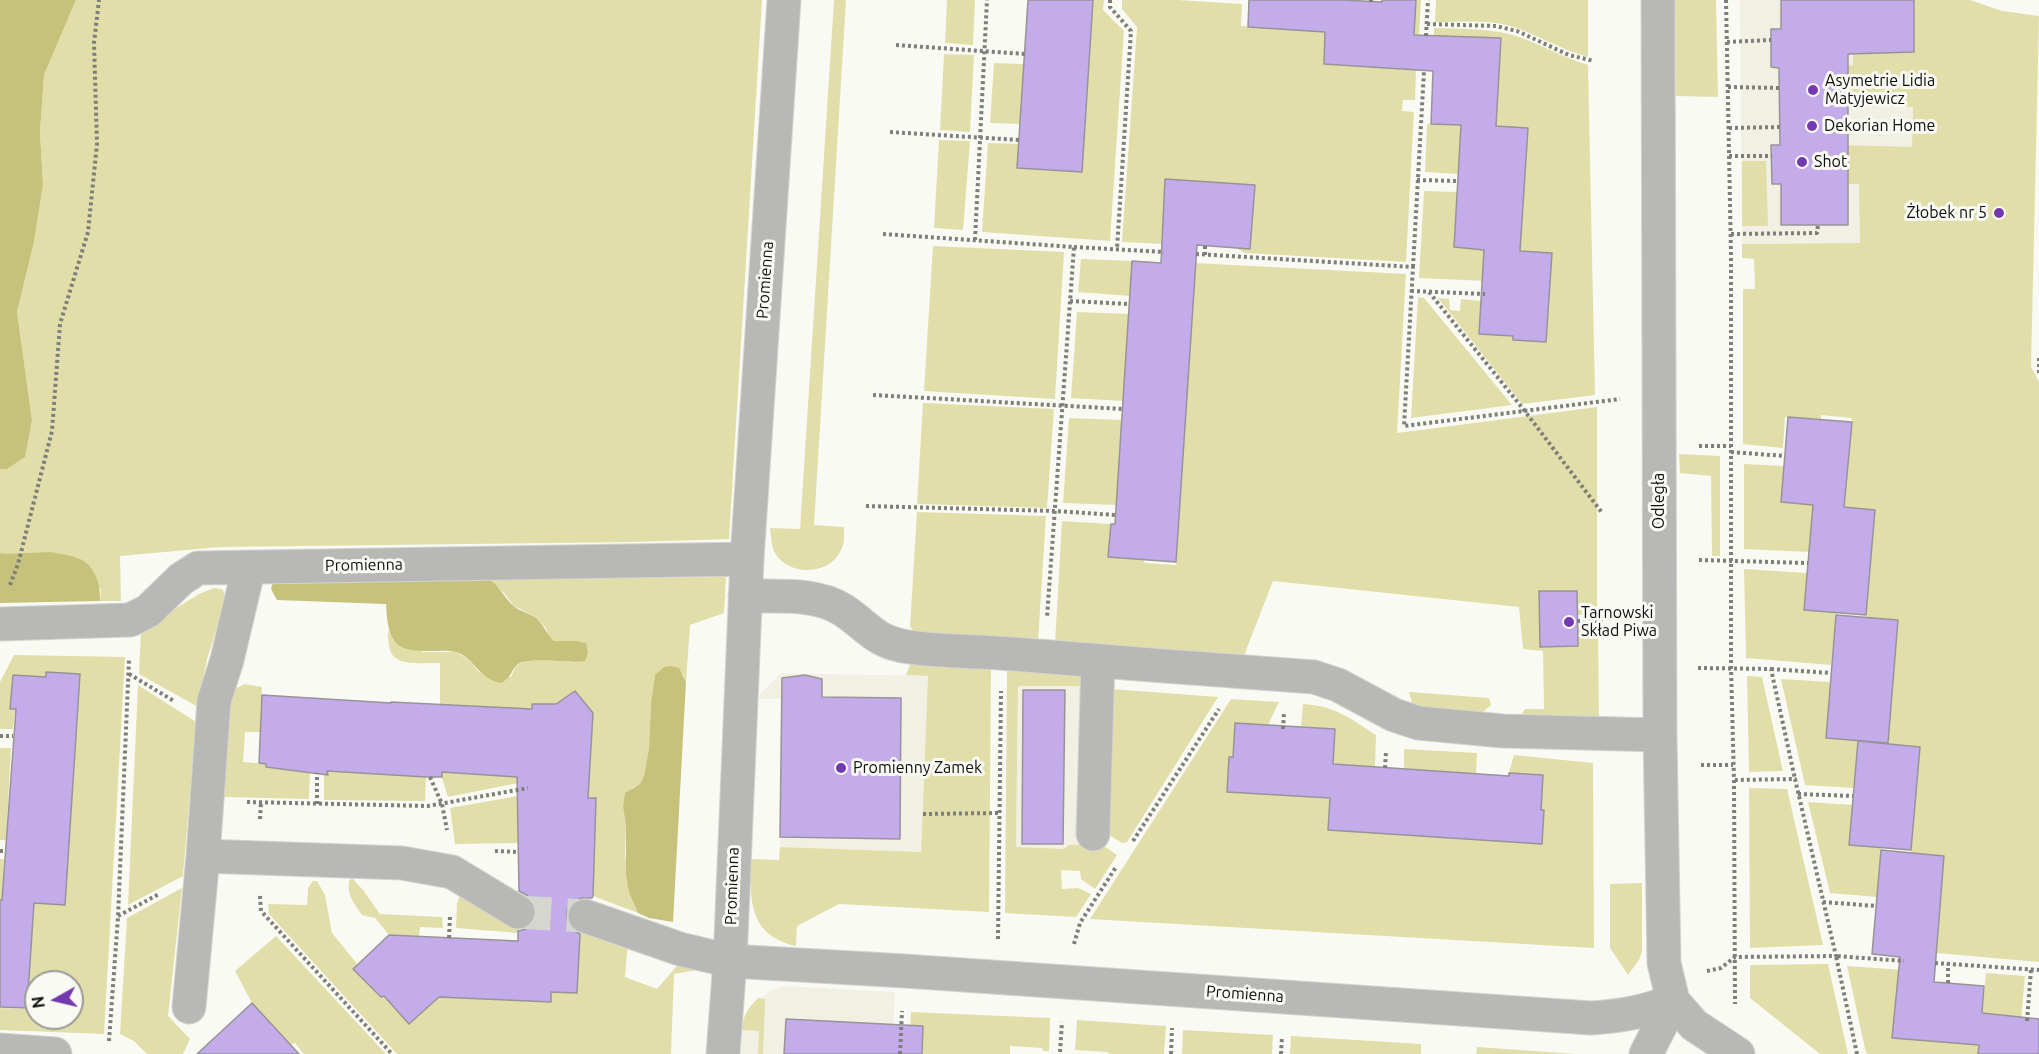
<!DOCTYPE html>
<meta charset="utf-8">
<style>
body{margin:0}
#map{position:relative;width:2039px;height:1054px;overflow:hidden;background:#fafaf4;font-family:Ubuntu,sans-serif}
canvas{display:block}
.north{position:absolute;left:24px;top:970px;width:60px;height:60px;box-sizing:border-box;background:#fafaf4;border:2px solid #9b9b97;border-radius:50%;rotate:262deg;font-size:16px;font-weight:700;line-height:24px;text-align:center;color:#0d0d0b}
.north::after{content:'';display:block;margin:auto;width:21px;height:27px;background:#7339af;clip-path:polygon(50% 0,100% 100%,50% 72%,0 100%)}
</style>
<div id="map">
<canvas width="2039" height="1054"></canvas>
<div class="north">N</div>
</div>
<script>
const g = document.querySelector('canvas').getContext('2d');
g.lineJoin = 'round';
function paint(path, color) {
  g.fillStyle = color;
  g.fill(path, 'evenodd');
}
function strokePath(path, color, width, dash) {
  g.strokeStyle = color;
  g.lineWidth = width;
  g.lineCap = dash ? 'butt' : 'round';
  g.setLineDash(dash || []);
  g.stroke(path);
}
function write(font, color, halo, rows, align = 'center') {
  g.font = font + ' Ubuntu,sans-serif';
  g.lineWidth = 6;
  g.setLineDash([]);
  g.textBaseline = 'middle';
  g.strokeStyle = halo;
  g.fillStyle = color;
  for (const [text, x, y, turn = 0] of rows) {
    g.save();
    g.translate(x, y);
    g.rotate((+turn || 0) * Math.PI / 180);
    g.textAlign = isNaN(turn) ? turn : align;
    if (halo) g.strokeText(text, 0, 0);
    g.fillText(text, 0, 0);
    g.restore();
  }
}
const built = new Path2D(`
 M1740,0h174l-2,183 -46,60 -124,1z
 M781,673l147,3 -7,176 -141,-5 2,-148h-22v-5z
 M1018,686h64l18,159h-31l-5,4 -48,-1z
 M783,986l112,6 -3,62h-151l2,-35 7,-13 20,-15z`);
const green = new Path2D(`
 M76,0h686l-33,539 -97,3 -412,5 -100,9 1,45h-21l1,-12 -101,-36v-84h7l17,-12 8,-37 -15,-108 17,-70 9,-57 -3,-53 4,-57z
 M834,0h12l-32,525 30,2c0,8 1,16 -3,23 -11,26 -55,27 -67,1 -3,-7 -3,-16 -4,-23l30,1z
 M947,0h28l-2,45 -28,-2z
 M1093,0h11l-1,10 21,21 -14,210 -128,-9 6,-89 31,1 -1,24 64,4z
 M1122,0h55l65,4 -1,22 84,6 -1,32 92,6 -1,30h-12l-1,11 12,1 -8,150 -161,-9 -9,-5h14l5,-63 -91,59 -42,-2 15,-215 -15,-18z
 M1407,0h14l-2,36h-5l2,-35z
 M1436,0h152v57c-26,-7 -49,-21 -74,-30 -25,-8 -54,-5 -79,-5z
 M1675,0h41l2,97 -42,-1z
 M1914,0h56l32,11 37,5 -8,351 8,15v580l-103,-9 8,-97 -33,-3 9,-106 -32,-3 10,-124 -32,-3 9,-107 -31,-3 8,-89 -31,-3v4l-36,-2 -2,31 -40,-4v-155h12l-1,-30 -12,-1v-14l118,-1 -1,-59h-19l-1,-39 73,2 1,-40h-65v-41l5,-1v-13h61z
 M1434,28c25,1 51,0 75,6 27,7 52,23 79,31l7,330 -73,9 -84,-106 11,1 1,11 10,1 1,-12 20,2 -2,33 34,2 1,4 32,1 6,-88 -32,-2 8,-122 -32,-3 5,-88 -67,-1z
 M944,54l30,1 -4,77 -30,-2z
 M994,63l30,1 -4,60 -30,-1z
 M1427,124l34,1 -2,49 -34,-2z
 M939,140l31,1 -7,89 -29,-2z
 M1742,161h24l2,65h-26z
 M1424,191l34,1 30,58 -2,31 -67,-3z
 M933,246l131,6 -9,147 -131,-8z
 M1081,259l51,2 -2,35 -52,-4z
 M1195,263l211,11 -9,159 200,-26v208h-19l-1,-24h-38l1,55h37l1,-20 20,1 1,92 -74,-3 -3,-3 3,-4h19l-1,-58 -20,-2 -4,-42 -246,-26 -30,77 -188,-15 7,-122 49,3 -2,33 35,3v3l32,2z
 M1418,297l6,1 88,107 -101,13z
 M1077,312l52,2 -6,87 -52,-3z
 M923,403l131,6 -7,99 -130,-4z
 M1069,418l53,2 -6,85 -53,-2z
 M1679,454l41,2v100h-8l-1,-80 -31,-3z
 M1744,464l40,2 29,39 -4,47 -65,-3z
 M917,512l129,4 -8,126 -125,-11 -3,-5z
 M1744,569l63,4 -3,37 32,3 -5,52 -85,-7z
 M726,577l-2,36 -34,12 -4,57 -3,-8 -28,1 -4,28 -2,45 -5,28 -4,8 -8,4 -9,19 3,19 -1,27 4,40 9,20 -45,-17 3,-98h-8l5,-85 -18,-22 -19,13h-24v5l-92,-5v-41c-14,-1 -45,5 -50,-13 -2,-6 -2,-13 -2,-20l5,10 30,12h33l13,8 10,12 32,5c2,-4 4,-10 7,-12 11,-9 50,-1 66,-4l4,-8 -3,-10 -8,-2h-23l-6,-5 -2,-8 -12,-12 -20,-10 -10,-13 -16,-14z
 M214,588l8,1 5,8 -20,62 -9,48 -59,-33 2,-44 58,-36z
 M14,655l111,2 -21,377 -104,-4v-22l27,1 7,-106 31,2 -19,-232v4l-33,-2 -3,33 5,1 -2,20h-13v-47zM36,982h36v36h-36z
 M911,662l80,4 -2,246 -150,-8 -42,22 -1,20c-48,-11 -46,-46 -45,-87l28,1 1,-13 141,5 7,-176 -22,-1z
 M1007,669l74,7 2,10h-65l-2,161 48,2 5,-4h31l4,1 13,9 -22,34 -14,-10 -1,-8 -19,-1 1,19 16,-1 13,6 -15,23 -71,-4z
 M1747,676l15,1 21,94 -34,1z
 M1781,679l49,3 -4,55 32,4 -4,47 -49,-3z
 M245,684l17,3 -2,45h-15l-2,30 23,2v4l38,2 6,2 -1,27 -86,-2 5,-100 4,-7z
 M138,685l58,37 -13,154 -55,29z
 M1112,689l106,8 -91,145 -5,1 -16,-10z
 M1409,692l80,6 2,7 -8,7 -66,-4 -5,-5z
 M1231,699l48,3 -11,23 -33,-1 -2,33h-4l101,41 -2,32 216,-20h-3l2,-34 -34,-3 5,-18 79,8 1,185 -504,-29z
 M1303,704c33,2 46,14 73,31l-1,32 -42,-3 2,-35 -34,-3z
 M0,748h11l-5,92h-6z
 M1404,749l73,4 -1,21 -72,-5z
 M327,771l99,6 -1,24 -101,-1v-27z
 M442,772l87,5 -1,4 -80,16 -6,-19z
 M1749,788l38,1 36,156 -73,3z
 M529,794l-10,49 -64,1 -5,-36z
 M1808,802l45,3 28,42 -4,50 -47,-4z
 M0,859h4l-2,41h-2z
 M352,878l11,12 17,24 62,3 1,11 -23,-1 -1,9 -30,-1 -14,-17 -13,-3c-8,-11 -15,-20 -13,-34z
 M313,881h4l8,14 7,38 26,32 -4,4 27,28 3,-1 25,28 30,-27 112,5v-10l28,-61 49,11 -3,35 32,12 24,-28 23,8 -30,5 -3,80h-274l-128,-140 -1,-10 39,1 1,-17z
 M1642,883v68l-3,9 -11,15 -18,-27v-64z
 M182,888l-14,128 22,23 -7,15h-36l-13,-13 -14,-7 7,-116z
 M461,892l57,27v14l-62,-5 1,-24z
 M276,936l110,118h-82l-9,-11 -4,2 -39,-42 -17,-32z
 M1828,964l20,90h-28l-70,-56v-33z
 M1847,966l56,4 -8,35 -3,33 87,7 -1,9h-109l-3,-1z
 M1986,973l39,3 -4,45 -39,-4z
 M758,998l7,1 -2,55h-5l1,-23 -17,-1c1,-14 6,-22 16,-32z
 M911,1012l139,6 -1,33h-6l-1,-3 -32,-2v8h-101z
 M1077,1020l89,6 -2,28h-56v-2l-33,-2z
 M1183,1030l90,5 -1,19h-90z
 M1291,1036l130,8v10h-131z
 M1477,1047l99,7h-100z`);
const forest = new Path2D(`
 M0,0h76l-32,75 -4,57 3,53 -9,57 -17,70 15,108 -7,37 -18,12h-7z
 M51,552c9,2 20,3 29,7 15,7 21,26 20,42l-100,2v-50l6,1z
 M488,579c12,6 16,20 27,28 6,5 15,6 21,11 9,8 10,16 18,23h23l9,2 2,10 -3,8c-16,3 -58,-5 -68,4 -7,7 -4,11 -16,18 -24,-5 -26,-25 -45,-31 -9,-2 -20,-1 -29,-1 -37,1 -39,-16 -41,-47l-109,-4 -6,-11 2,-8z
 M671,666l8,2 7,14 -13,240 -24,-4 -11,-5 -9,-20 -3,-19v-48l-3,-19 2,-14 15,-9 4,-8 5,-28 2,-45 4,-28 9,-8z`);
const building = new Path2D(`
 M1028,0h65l-11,172 -65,-4z
 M1249,0h95l38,2v-2h34l-2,35 87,3 -5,88 32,2 -8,123 32,2 -6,89 -33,-2v-4l-34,-2 5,-84 -30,-3 7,-122 -30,-1 2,-53 -109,-7 1,-32 -77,-5z
 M1781,0h133v52l-66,2v171h-67v-41h-9l-1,-39h9l-1,-77 -8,-1v-38h10z
 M1165,179l90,6 -5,64 -53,-4 -21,317 -68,-5 3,-33h4l17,-263 29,2z
 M1788,417l64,5 -8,85 31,3 -9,105 -62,-5 9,-105 -32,-3z
 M1539,591h38l1,55 -38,1z
 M1836,615l62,5 -10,123 -62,-5z
 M46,672l34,2 -15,231 -31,-2 -7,105 -27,-1v-107h2l14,-191h-6l3,-34 33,2z
 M805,675l17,4v18l79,1 -1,141 -120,-2 2,-159z
 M1023,690h42l-2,154h-41z
 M575,691l18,22 -5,85h8l-3,98 -1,2h-10l-9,4 -6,8v9l3,9 10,6 -3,59 -26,-1v10l-112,-5 -30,27 -25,-28 -3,1 -28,-28 36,-34 129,6v-10l8,-2 8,-7 3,-9 -2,-9 -7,-8 -9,-5 -2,-114 -75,-5v5h-16l-99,-6 1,4 -62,-8v-3l-7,-1 3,-68 129,8v-1l141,7v-5h24z
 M1235,723l100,6 -2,35 176,12v-3l34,2 -2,35h3l-2,34 -214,-14 2,-32 -103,-6 2,-35h4z
 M1858,741l62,6 -9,103 -62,-5z
 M1881,850l63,6 -10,126 50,4 -2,27 57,6v35h-61l1,-9 -87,-7 8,-81 -28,-3z
 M252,1003l47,51h-102z
 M786,1019l137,7 -1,28h-138z`);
const minorTunnel = new Path2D(`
 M518,912l67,4`);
const path = new Path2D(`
 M1110,0v7l21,24 -14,218
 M1726,0l5,254v413l3,113 1,224
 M1371,2v-2
 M1427,24l69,2 21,5 52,24 25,6
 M1426,36l2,-36
 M1727,42l44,-2
 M896,45l129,9
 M1728,87l52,1
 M1729,128l52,-1
 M890,132l129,8
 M1729,156h43
 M1417,180l41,1
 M883,234l191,13 -27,370
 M1731,234l86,-1 1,-8
 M975,240l12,-240
 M1074,247l90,5
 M1196,254l217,13 -9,159 216,-27
 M1205,255v-9
 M1413,267l11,-196
 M1411,291l74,3
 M1429,292l95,118 79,104
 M1070,301l59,3
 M2039,358v16
 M873,395l250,14
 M1699,446h32
 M1731,452l54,4
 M866,506l189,5 61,4
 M1699,560l109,3
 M10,585l8,-21 34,-133 8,-107 28,-92 9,-88 -3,-101 5,-43
 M1577,621h26
 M1698,668l73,1 24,110
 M1771,669l60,4
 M129,674l45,27
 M1283,729l1,-16
 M0,736h13
 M1701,765h32
 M1385,768l1,-16
 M430,777l12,27 5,26
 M1798,794l55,2
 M247,802l181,4 100,-18
 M317,804v-31
 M923,814l76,-1
 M260,819l1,-17
 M1133,841l86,-132
 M0,851h5
 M495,851l24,1
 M260,896l1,15 131,143
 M1823,902l53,4
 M118,916l41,-22
 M449,938l1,-22
 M998,939l3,-248
 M1074,944l6,-21 36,-56
 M1935,963l104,7
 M1707,971l14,-3 14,-11 101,-1 -41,-177 -61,1
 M1948,983v-19
 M2027,1021l4,-51
 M109,1041l9,-124 11,-258
 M1060,1052l2,-30
 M900,1054l2,-43
 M1171,1054l1,-26
 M1281,1054l1,-17
 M1857,1054l-21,-98 68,5`);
const minor = new Path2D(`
 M249,567l-22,93 -13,41 -11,155 199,7 50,9 66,40
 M745,596c31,1 70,-4 98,14 26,17 31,32 66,37 34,5 70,4 104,7 100,8 201,16 301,23l24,8 56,30 24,8 85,8 157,4
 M0,624l130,-4 18,-9 33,-32 17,-11 549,-9
 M1093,834l5,-173
 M585,916l95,33 50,12 175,10 686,47c31,-2 53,-6 82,-17l21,24 44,29
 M189,1007l14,-151
 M0,1050l55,4
 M723,1054l7,-93 17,-402 37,-559
 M1646,1054l27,-53 -9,-38 -4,-228 -2,-735`);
const markers = [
 [1813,90,6,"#7339af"],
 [1812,126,6,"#7339af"],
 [1802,162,6,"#7339af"],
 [1999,213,6,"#7339af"],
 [1569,622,6,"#7339af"],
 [841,768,6,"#7339af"]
];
const poiNames = [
 ["Asymetrie Lidia",1825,81],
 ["Matyjewicz",1825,99],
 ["Dekorian Home",1824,126],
 ["Shot",1814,162],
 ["Żłobek nr 5",1987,213,"right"],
 ["Tarnowski",1581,613],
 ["Skład Piwa",1581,631],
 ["Promienny Zamek",853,768]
];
const streetNames = [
 ["Promienna",765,280,-86],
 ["Odległa",1659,501,-90],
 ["Promienna",364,565,-1],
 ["Promienna",732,886,-88],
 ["Promienna",1245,994,4]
];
paint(built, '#f1f0e3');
paint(green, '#e2deaa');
paint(forest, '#c7c27b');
paint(building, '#c4abea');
strokePath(building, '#969499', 1.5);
strokePath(minorTunnel, '#d6d6d1', 33, [33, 16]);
strokePath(minor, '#d4d4cf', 35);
strokePath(path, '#7e7e7a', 4, [3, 3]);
strokePath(minor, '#b8b8b6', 33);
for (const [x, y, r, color] of markers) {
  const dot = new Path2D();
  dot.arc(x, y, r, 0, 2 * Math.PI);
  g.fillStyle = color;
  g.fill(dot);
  strokePath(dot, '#fafaf4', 2);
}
write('16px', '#0d0d0b', '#fafaf4', poiNames, 'left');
write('16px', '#0d0d0b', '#fafaf4', streetNames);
</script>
